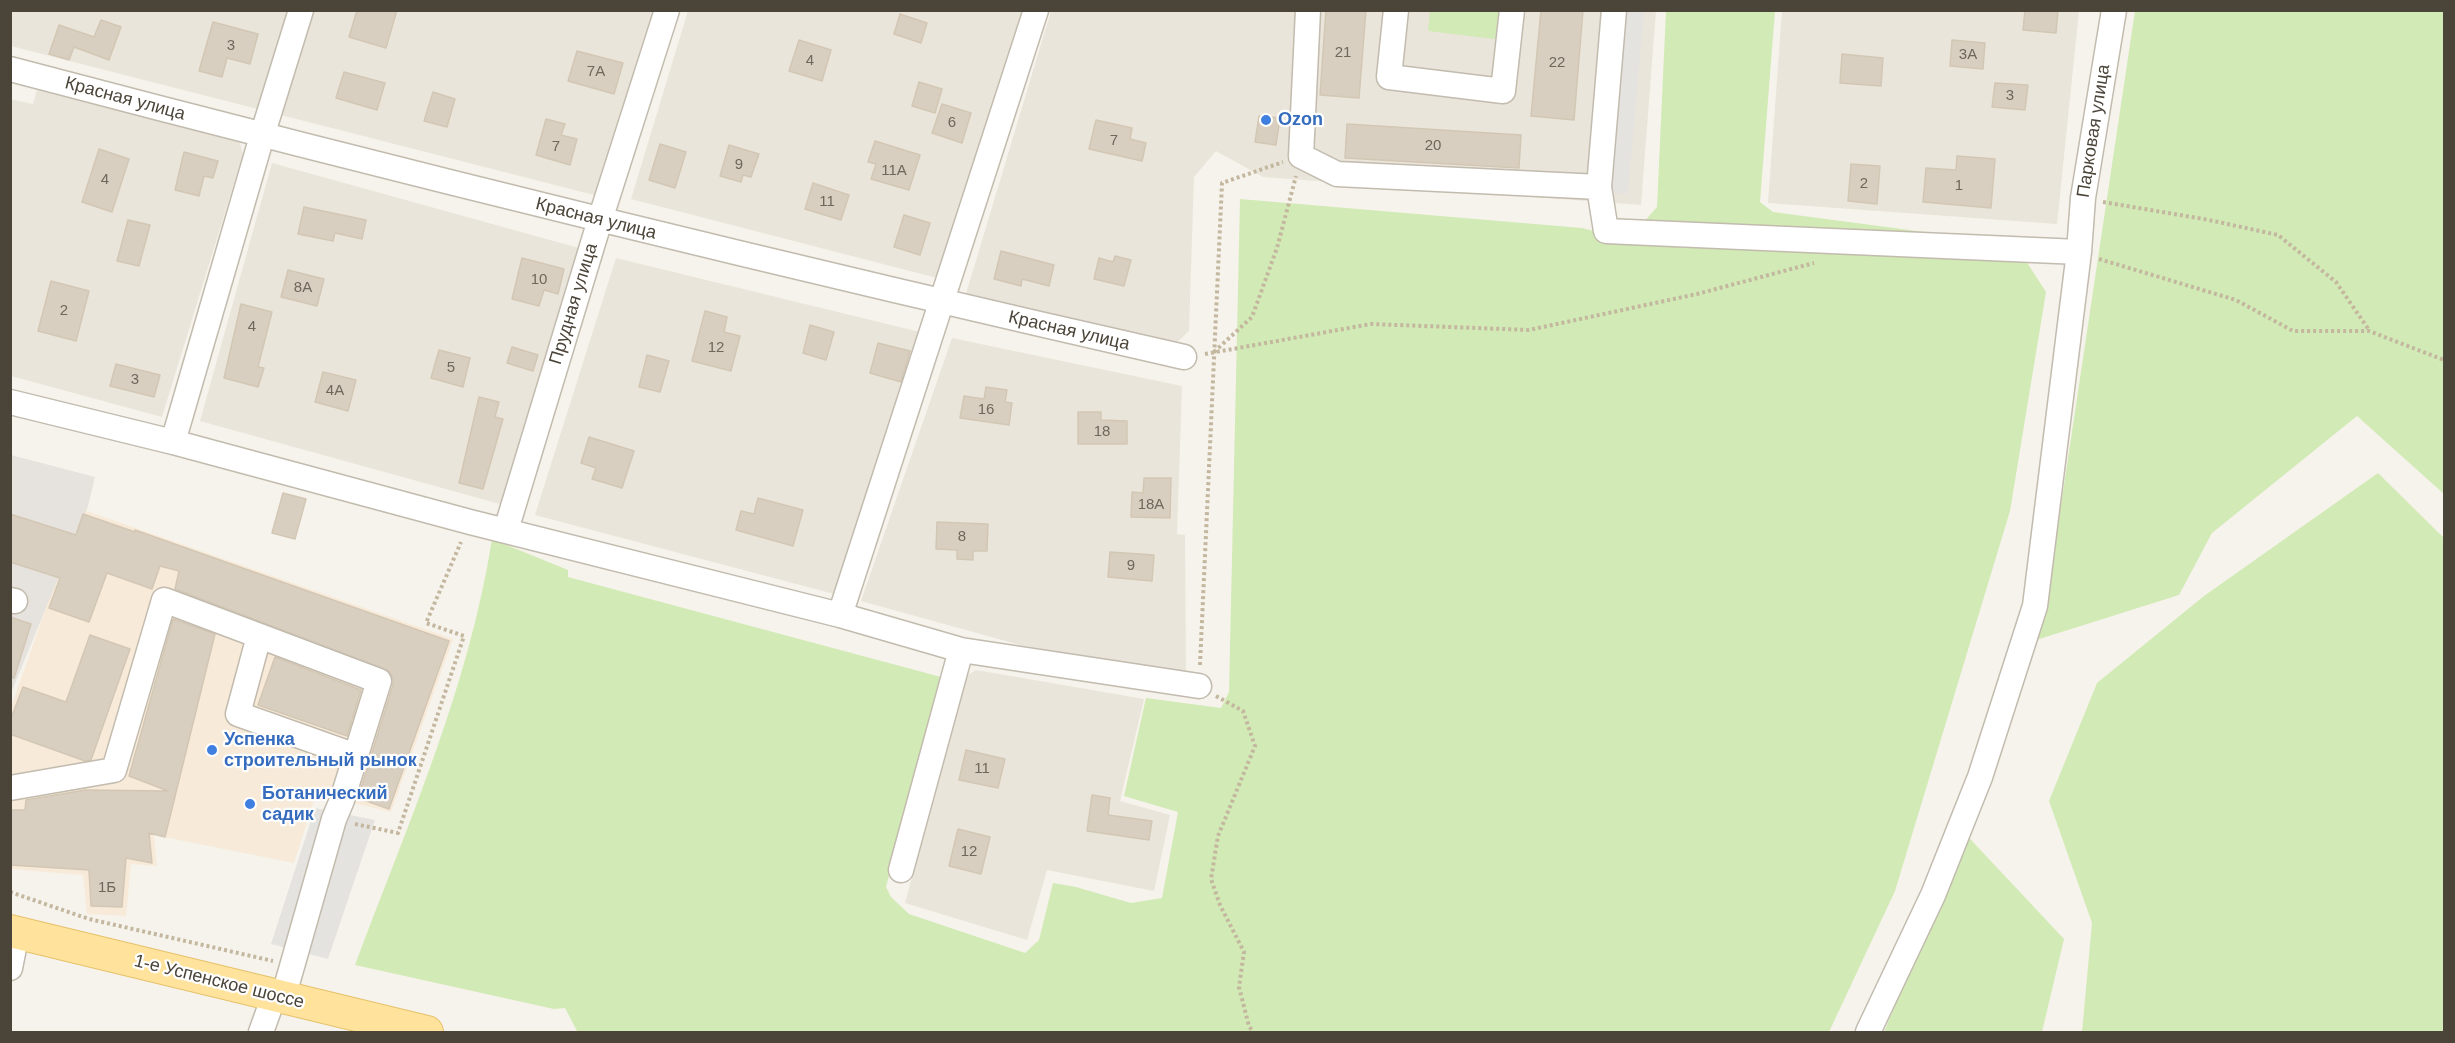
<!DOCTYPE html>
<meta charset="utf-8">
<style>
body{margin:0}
#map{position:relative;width:2455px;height:1043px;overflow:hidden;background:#f6f3ec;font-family:Helvetica,sans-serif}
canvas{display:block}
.frame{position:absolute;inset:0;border:12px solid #4b4439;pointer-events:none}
</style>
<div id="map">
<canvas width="2455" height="1043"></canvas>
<div class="frame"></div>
</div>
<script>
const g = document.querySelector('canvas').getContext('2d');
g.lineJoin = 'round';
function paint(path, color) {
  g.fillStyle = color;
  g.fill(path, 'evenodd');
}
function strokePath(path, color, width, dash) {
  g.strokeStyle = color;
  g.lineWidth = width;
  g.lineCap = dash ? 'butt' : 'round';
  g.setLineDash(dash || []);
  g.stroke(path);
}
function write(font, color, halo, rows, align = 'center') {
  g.font = font + ' Helvetica,sans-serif';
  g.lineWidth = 4.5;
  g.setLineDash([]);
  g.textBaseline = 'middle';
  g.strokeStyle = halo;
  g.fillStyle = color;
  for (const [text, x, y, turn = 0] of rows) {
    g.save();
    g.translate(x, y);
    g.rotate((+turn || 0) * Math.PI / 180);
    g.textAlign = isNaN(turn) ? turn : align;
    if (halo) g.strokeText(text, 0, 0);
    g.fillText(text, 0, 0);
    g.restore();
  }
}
const residential = new Path2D(`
 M10,11h647l-59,185 -587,-150z
 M688,11h338l-85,268 -310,-80z
 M1051,11h605l-15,194 -378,-28 -47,-26 -22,26 -5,154 -16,15 -208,-49z
 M1782,11h297l-22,213 -289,-21z
 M37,90l202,51 4,13 -81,263 -151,-41 -1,-277 23,5z
 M272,163l307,85 -79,256 -300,-83z
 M616,258l308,75 -86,262 -303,-80z
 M952,338l230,48 -5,148 8,1 1,140 -166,-30 -159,-44z
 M976,670l168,29 -24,102 50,14 -16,76 -107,-21 -20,70 -122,-37 60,-226z`);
const commercial = new Path2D(`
 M81,509l372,130 -62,173 -75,-18 -22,69 -140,-28 3,31 -26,-2 -5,52 -39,-2 -4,-39 -72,-6v-162z`);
const industrial = new Path2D(`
 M11,455l84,22 -7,29 -77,187z`);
const green = new Path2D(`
 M1430,11h69l-4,28 -67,-8z
 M1666,11h109l-15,191 13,10 242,32 31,48 -36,219 -115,380 -66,141h-1245l-7,-1 -12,-23 -11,1 -199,-44c52,-139 114,-278 137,-426l76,31v7l373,100 -55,210 5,10 18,17 116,39 14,-13 14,-57 23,4 55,16 31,-5 16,-86 -54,-16 22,-98 75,10 8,-16 11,-493 342,29 46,12 29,-33z
 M2135,11h309v483l-87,-78 -145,117 -33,62 -146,46 21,-89z
 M2378,473l66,65v494h-362l10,-109 -43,-122 48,-118 107,-87z
 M1957,825l107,114 -22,93h-158l55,-134z`);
const parking = new Path2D(`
 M1626,11h18l-16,183 -17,-2z
 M315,808l60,12 -47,139 -57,-15z`);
const building = new Path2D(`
 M357,10h40l-11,38 -37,-11z
 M1326,10h40l-7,88 -39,-3z
 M1541,10h42l-9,110 -43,-4z
 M2025,10h33l-2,23 -33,-3z
 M900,14l27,9 -6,20 -27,-9z
 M101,20l20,7 -12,33 -35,-13 -5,13 -20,-6 10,-29 35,12z
 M213,22l45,12 -8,30 -23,-6 -5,19 -23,-6z
 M799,40l32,10 -9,31 -33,-10z
 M1952,40l33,3 -2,26 -33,-3z
 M577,51l46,12 -9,31 -46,-13z
 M1842,54l41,4 -2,28 -41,-3z
 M344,72l41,11 -8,27 -41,-12z
 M919,82l23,7 -7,24 -23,-7z
 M1995,83l33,2 -3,25 -33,-3z
 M433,92l22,7 -8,28 -23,-6z
 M942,104l29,9 -9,30 -30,-10z
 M1259,116l21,2 -4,27 -21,-3z
 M546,119l19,5 -4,11 16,4 -7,26 -34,-10z
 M1096,120l36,8 -2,11 16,4 -4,18 -53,-12z
 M1347,124l174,11 -2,33 -174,-10z
 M875,141l45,14 -11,35 -38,-11 5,-15 -8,-2z
 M660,144l26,8 -11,36 -26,-8z
 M729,145l30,9 -8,23 -8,-2 -2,7 -21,-6z
 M99,149l30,10 -17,53 -30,-10z
 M184,152l34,9 -5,17 -9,-2 -5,20 -24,-6z
 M1957,156l38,3 -4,49 -68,-6 3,-34 30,2z
 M1851,164l29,2 -3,38 -29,-3z
 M813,183l36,12 -8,25 -36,-11z
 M304,207l62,13 -4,19 -27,-6 -2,8 -35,-7z
 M904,215l26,8 -10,32 -26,-8z
 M128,220l22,5 -11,41 -22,-5z
 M1001,251l53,14 -5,21 -27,-7 -1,7 -27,-7z
 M1115,256l16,4 -7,26 -30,-7 5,-21 14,4z
 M522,258l42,11 -6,25 -14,-4 -5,16 -27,-7z
 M288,270l36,9 -7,27 -36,-9z
 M51,281l38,10 -13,50 -38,-10z
 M241,304l31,8 -14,55 6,1 -6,19 -34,-9z
 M705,311l22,6 -3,15 16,4 -9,35 -39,-10z
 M810,325l24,7 -8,28 -23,-7z
 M878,343l32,8 -9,31 -31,-9z
 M512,347l26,8 -5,16 -26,-8z
 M439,350l31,8 -7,29 -32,-9z
 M647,355l22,6 -9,31 -21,-5z
 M116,364l44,11 -6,22 -44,-11z
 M323,372l33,8 -8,31 -33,-9z
 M986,387l21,3 -2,12 7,1 -3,22 -49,-7 4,-22 20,3z
 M479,397l20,5 -4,15 8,2 -20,70 -24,-6z
 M1078,412h23v8l26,1v23h-49z
 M589,437l45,14 -12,37 -30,-9 4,-11 -15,-5z
 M1144,478h27l-1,40 -39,-1 1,-25 11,1z
 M283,493l23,6 -11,40 -23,-6z
 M758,498l45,12 -10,36 -57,-16 5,-19 13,3z
 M10,514l66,21 7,-21 52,18v-2l314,111 -60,168 -31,-11 35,-113v-7l-4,-7 -214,-82 4,-18 -19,-5 -8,23 -45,-16 -18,49 -40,-14 11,-30 -50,-16z
 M937,522l51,2 -1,27h-14v9l-16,-1v-9l-21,-1z
 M1110,552l44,3 -2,26 -44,-4z
 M10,617l21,7 -17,54 -4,-1z
 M173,619l42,15 -50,203 -16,-4 3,30 -26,-5 -4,49 -31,-1 -2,-36 -79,-5v-55h15l1,-10 59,-10 83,1 -39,-15z
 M90,635l40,14 -39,111 -6,1 -75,-27v-13l13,-34 43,15z
 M275,657l86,33 -14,46 -89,-31z
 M966,750l39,9 -7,29 -39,-8z
 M1092,795l18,3 -2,17 44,6 -3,19 -62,-9z
 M958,829l32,8 -9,37 -32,-8z`);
const path = new Path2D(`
 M2103,202l106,18 69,15 58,47 33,48
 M2099,259l137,41 57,31h76l75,29
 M1214,352l38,-35 25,-69 19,-72
 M1205,354l166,-30 158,6 168,-36 117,-31
 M1200,665l22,-482 61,-21
 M1216,696l27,15 12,35 -37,90 -7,43 9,26 24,47 -5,35 10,39 4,6
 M355,824l43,9 66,-197 -38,-13 35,-81
 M10,892l79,27 184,42`);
const minor = new Path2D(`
 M1308,10l-7,146 36,18 262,13
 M1396,10l-7,67 114,14 9,-81
 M1614,10l-15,177 7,44 473,21
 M10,69c390,103 781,199 1174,288
 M10,402l163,40 297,80 370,93 121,35 238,36
 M173,442l89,-306 39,-126
 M506,530l94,-310 67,-210
 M10,600l5,1
 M840,615l196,-605
 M259,636l-21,78 118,42
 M10,788l104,-18 50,-170 215,81 -37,119 -8,19 -51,179
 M901,870l60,-220
 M10,968l7,-35
 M261,1032l13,-36
 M1868,1032l65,-137 47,-118 55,-171 44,-354 4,-54 31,-188`);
const major = new Path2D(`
 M10,931l417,101`);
const markers = [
 [1266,120,6,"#3f7fe0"],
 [212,750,6,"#3f7fe0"],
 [250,804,6,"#3f7fe0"]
];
const numberNames = [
 ["3",231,46],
 ["21",1343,53],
 ["3А",1968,55],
 ["4",810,61],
 ["22",1557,63],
 ["7А",596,72],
 ["3",2010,96],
 ["6",952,123],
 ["7",1114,141],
 ["20",1433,146],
 ["7",556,147],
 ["9",739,165],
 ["11А",894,171],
 ["4",105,180],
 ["2",1864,184],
 ["1",1959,186],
 ["11",827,202],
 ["10",539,280],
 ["8А",303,288],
 ["2",64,311],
 ["4",252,327],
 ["12",716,348],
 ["5",451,368],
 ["3",135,380],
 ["4А",335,391],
 ["16",986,410],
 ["18",1102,432],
 ["18А",1151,505],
 ["8",962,537],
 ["9",1131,566],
 ["11",982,769],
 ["12",969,852],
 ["1Б",107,888]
];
const streetNames = [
 ["Красная улица",125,99,15],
 ["Парковая улица",2094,131,-81],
 ["Красная улица",596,219,14],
 ["Прудная улица",574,304,-73],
 ["Красная улица",1069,331,13],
 ["1-е Успенское шоссе",219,982,14]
];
const shopNames = [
 ["Ozon",1278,120],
 ["Успенка",224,740],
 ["строительный рынок",224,761],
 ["Ботанический",262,794],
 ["садик",262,815]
];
paint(residential, '#eae5da');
paint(commercial, '#f7ead8');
paint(industrial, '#e6e2dd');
paint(green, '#d2eab5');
paint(parking, '#e5e3e0');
paint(building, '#d8cfc1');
strokePath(building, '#d3c7b4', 1.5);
strokePath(minor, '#c2bbae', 27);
strokePath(major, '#e6c16a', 34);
strokePath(path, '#c4b79f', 4, [3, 3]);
strokePath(minor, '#fff', 24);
strokePath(major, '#ffe39c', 32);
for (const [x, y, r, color] of markers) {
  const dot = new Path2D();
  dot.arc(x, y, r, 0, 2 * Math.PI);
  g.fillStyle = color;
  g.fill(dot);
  strokePath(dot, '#fff', 2);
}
write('15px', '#6e675b', null, numberNames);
write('18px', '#4b4439', '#fff', streetNames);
write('bold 18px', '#366cbe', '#fff', shopNames, 'left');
</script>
